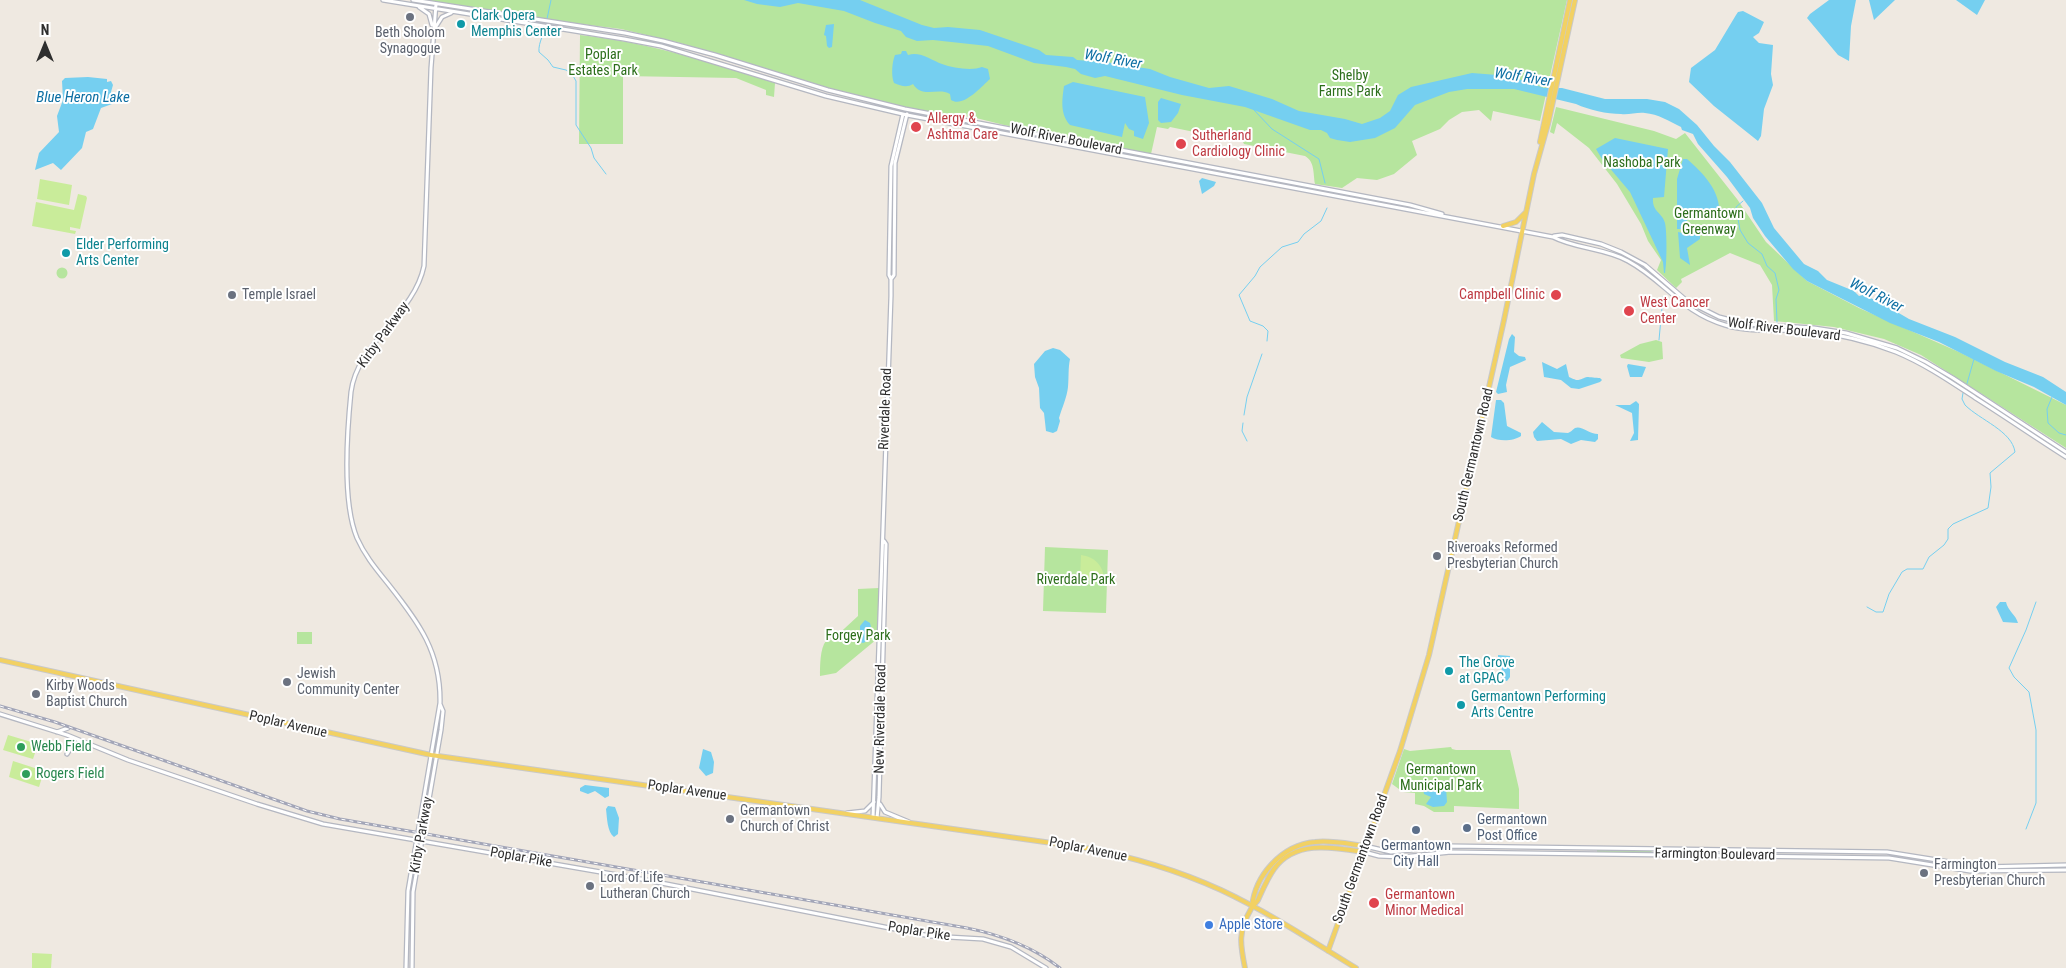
<!DOCTYPE html>
<style>
body{margin:0}
#map{position:relative;width:2066px;height:968px;overflow:hidden;background:#efe9e1;font-family:"Roboto Condensed",sans-serif}
canvas{display:block}
.north{position:absolute;left:20px;top:20px;width:50px;height:50px;-webkit-text-stroke:4px #fff;paint-order:stroke;rotate:0deg;font-size:14px;font-weight:700;line-height:20px;text-align:center;color:#2e2e2e}
.north::after{content:'';display:block;margin:auto;width:18px;height:22px;background:#2e2e2e;clip-path:polygon(50% 0,100% 100%,50% 72%,0 100%)}
</style>
<div id="map">
<canvas width="2066" height="968"></canvas>
<div class="north">N</div>
</div>
<script>
const g = document.querySelector('canvas').getContext('2d');
g.lineJoin = 'round';
function paint(path, color) {
  g.fillStyle = color;
  g.fill(path, 'evenodd');
}
function strokePath(path, color, width, dash) {
  g.strokeStyle = color;
  g.lineWidth = width;
  g.lineCap = dash ? 'butt' : 'round';
  g.setLineDash(dash || []);
  g.stroke(path);
}
function write(font, color, halo, rows, align = 'center') {
  g.font = font + ' "Roboto Condensed",sans-serif';
  g.lineWidth = 4;
  g.setLineDash([]);
  g.textBaseline = 'middle';
  g.strokeStyle = halo;
  g.fillStyle = color;
  for (const [text, x, y, turn = 0] of rows) {
    g.save();
    g.translate(x, y);
    g.rotate((+turn || 0) * Math.PI / 180);
    g.textAlign = isNaN(turn) ? turn : align;
    if (halo) g.strokeText(text, 0, 0);
    g.fillText(text, 0, 0);
    g.restore();
  }
}
const green = new Path2D(`
 M425,0h1142l-27,121 -47,-10 -2,10 -12,-11 -17,2 -13,8 -9,9 -28,12 5,14 -23,19 -17,6 -20,-2 -15,10 -27,-4c-2,-11 0,-22 -10,-28l-61,-12 -1,-2 -73,-15 -2,2 -11,-2 -6,27 -147,-29 -32,-8 -53,-7 -38,-8 -59,-15 -142,-44 -59,-14 -81,-10z
 M580,35c67,7 131,27 195,48l-1,14 -8,-2v-5l-30,-12 -113,-2v68h-44z
 M1556,107l98,24 22,8 9,-6 52,66 29,43 41,39 52,27 100,44 107,53v43l-145,-93 -37,-16 -50,-12 -60,-6 -2,-36 -12,-20 -30,-12 -49,26 1,3 -6,6 -19,-18 4,-10 -13,-19 -7,-17 -24,-40 -28,-36 -32,-25 -3,11 -4,-2z
 M892,194l2,15 -2,67 -1,-22z
 M56.5 273a5.5 5.5 0 1 1 11 0a5.5 5.5 0 1 1-11 0Z
 M1656,340l6,2 1,17 -14,3 -28,-4 -1,-3 20,-11z
 M1045,547l63,3 -2,63 -63,-2z
 M879,588l-2,51 -41,34 -16,3c0,-10 0,-28 6,-35l6,-1 26,-24v-27z
 M297,632h15v12h-15z
 M1451,747l1,2 4,1h54l9,39v20l-65,-3v6h-20l-10,-6 -9,-2v-11l-12,-1 -11,-8 12,-35 6,2z
 M1597,850l54,1 1,1 -55,1z`);
const pitch = new Path2D(`
 M40,179l32,6 -3,20 -32,-6z
 M78,194l8,2 1,2 -7,31 -10,-2v3l6,1 -1,3 -43,-8 4,-24 38,8z
 M1081,555c14,2 23,11 23,25h-24z
 M8,735l30,9 -5,15 -30,-9z
 M13,761l31,10 -5,16 -30,-10z
 M32,953l20,1 -1,14h-19z`);
const water = new Path2D(`
 M744,0h116l62,25 12,3 14,-1 32,3 59,20 7,5 27,2 4,3 28,2 45,7 20,8 39,11 20,-2 43,13 27,12 46,8 17,5 18,-6 10,-7 8,-16 13,-8 61,-14 38,3 34,12h18l43,11h42l18,3 14,7 18,16 17,21 16,16 32,41 12,25 30,36 14,7 9,9 27,11 5,5 4,-1 17,7 29,17 46,18 50,25 38,15 23,15v13l-32,-18 -38,-16 -57,-29 -49,-19 -83,-42 -14,-12 -28,-33 -12,-18 -3,-10 -23,-31 -29,-33 -5,-10 -11,-4 -1,-3c-12,-6 -23,-13 -36,-14 -8,-1 -16,2 -24,1 -14,0 -32,-4 -45,-10l-62,-15h-47l-18,3 -34,13 -20,23 -20,10 -25,4 -13,-2 -7,-2 -3,-5 -6,-3h-11l-65,-23 -63,-12 -77,-19 -10,2 -14,-4 -6,-5 -9,-2 -32,-4 -46,-17 -55,-6 -16,1 -11,-4 -5,-6 -26,-8 -31,-12 -46,-8 -18,4 -23,-3z
 M1829,0h27l-5,26 -2,35 -11,-6 -31,-37 3,-4z
 M1869,0h26l-21,20z
 M1956,0h29l-8,15z
 M1743,11l21,11 -5,11 -6,4 6,6 14,2 -2,29 2,11 -9,24 -3,27 -3,5 -44,-35 -25,-24 2,-14 24,-18 21,-35 2,-3z
 M834,24l-2,23 -3,1 -2,-2 -1,-10 -2,-1 2,-10z
 M902,51h4l2,4c12,-4 23,5 34,9 11,4 30,7 40,3l6,2 2,10c-9,8 -27,29 -39,21l-1,-6c-12,-7 -28,5 -37,-10 -6,4 -12,2 -19,-1 -3,-7 -2,-21 1,-28l6,-1z
 M88,77l19,2v3l4,-1 2,4 -2,7 1,12 -11,4 -8,21 -7,3 -4,16 -21,22 -8,-7 -18,7 4,-17 20,-21 -2,-16 6,-16 -1,-19 3,-3z
 M1073,82l72,15 4,26 -6,16 -9,-3v-5l-5,-2 -4,-6 -3,14 -52,-12c-10,-11 -8,-25 -6,-39z
 M1161,98l20,6 -3,9 -7,9 -10,1 -3,-3v-18z
 M1615,138l53,11 -4,48 -11,1c-1,14 9,14 12,25 2,9 2,40 0,50h-1l-1,-11 -33,-70 -28,-33 -6,-10z
 M1683,159h4c15,13 35,33 32,56l-7,3 -20,-2 -4,3 -6,10h-5v-50z
 M1202,178l14,4 -2,4 -12,8 -3,-13z
 M1678,232l14,3 8,-2v6l-13,9 3,17 -10,-7z
 M1512,334l3,3 -1,15 5,4 6,1 1,3 -16,7 -4,18 1,7 -9,2 -2,-2 13,-53z
 M1053,348l7,2 10,9c-2,10 -1,17 -2,28 -1,10 -6,21 -9,31l1,3 -3,10 -4,2 -7,-2 -2,-18 -4,-5 -1,-20 -4,-11 -1,-13 11,-13z
 M1542,362l15,7 9,-5 3,13c11,5 8,3 18,0 3,0 9,1 13,1l2,2 -2,2 -21,7 -8,-1 -10,-8 -17,-3z
 M1628,364l18,3 -4,10h-12l-3,-11z
 M1496,400h5l3,3 3,23 14,7v3c-7,5 -22,6 -30,1z
 M1636,401l3,3 -1,36 -8,1 4,-8 -2,-20 -17,-8h15z
 M1542,422l12,10 14,1c3,-1 4,-3 7,-5 6,-3 14,6 23,6v5l-3,3 -14,-2 -10,4 -10,-5 -24,2 -3,-4 -1,-5z
 M2000,602h6c2,9 10,13 12,21l-15,-1 -7,-15z
 M865,620l5,3c2,8 3,17 -7,20l-3,-1v-16z
 M1498,655l12,1v21l-3,4 -6,-1 1,-16 2,-3 -6,-4z
 M703,749l8,3 3,10 -1,11 -7,3 -7,-8z
 M585,785l24,3v8l-4,2 -10,-7 -7,3 -8,-3v-3z
 M1432,785l14,2 1,15 -3,4 -11,1 -7,-3 5,-7 -7,-3 -1,-7z
 M608,806l7,1 4,11 -1,16 -4,3c-7,-5 -7,-20 -8,-28z`);
const stream = new Path2D(`
 M547,19l4,-19
 M547,23c-2,10 -9,19 -8,29l9,8 5,7 13,3 6,4 4,7v44l15,23 3,10 12,16
 M1254,110l18,19 47,30 6,24
 M1743,201l-7,6 4,23 8,13 14,11 5,12 8,7 4,17 -3,9 1,23
 M1659,340l4,-43
 M1267,341l1,-10 -5,-5 -13,-5 -11,-26 16,-19 5,-9 22,-20 16,-5 6,-8 17,-13 6,-13
 M1966,387l8,-28
 M2052,397l-5,12 1,14 11,10 7,2
 M1244,415l3,-18 15,-43
 M1243,423l-1,8 5,10
 M1867,607l9,5h7l6,-18 13,-22 5,-3h16l6,-12 15,-12 4,-6v-10l5,-5 35,-16 3,-21 -1,-14 25,-21c-3,-21 -35,-32 -50,-47l-3,-6 1,-6
 M2026,829l10,-26v-73l-7,-38 -15,-15 -5,-9 17,-38 10,-28`);
const secondary = new Path2D(`
 M383,0l241,39 37,7 165,50 81,19 646,122c23,12 52,11 75,24 37,20 53,51 97,64 26,8 56,4 83,6 29,3 60,10 88,21 29,12 55,30 81,47 30,19 59,39 89,58
 M413,0l212,33 38,8 52,14 113,35 77,19 505,96 32,9
 M419,7l10,7 3,11
 M435,28l7,-11 9,-4
 M1554,236l8,-1 39,9 20,8 24,13 42,36 32,16 27,7 68,4 32,5 51,15 29,14 27,16 113,74
 M891,279l3,-4 1,-112 12,-49
 M0,714l67,21 61,25 129,44 66,20 318,55 289,57 53,3 28,8 35,21
 M57,732l11,-4
 M67,754l5,-8 9,-4
 M880,804l5,8 24,10
 M847,813l18,-2 9,-9
 M873,817l18,-521v-17l-2,-4 2,-109 12,-52
 M877,818l2,-21 7,-253 -2,-3
 M1365,846l26,6 60,-6 436,6 94,15 85,-2
 M1364,852l15,4 23,1 49,-5 438,6 81,13 96,-1
 M406,968l2,-77 32,-188c1,-51 -21,-80 -51,-118 -12,-15 -24,-29 -32,-47 -15,-36 -10,-106 -6,-146 6,-49 63,-77 73,-126l7,-198 5,-64
 M412,968l1,-76 28,-162 2,-19 -3,-7`);
const primary = new Path2D(`
 M1540,142l30,-142
 M1503,226l13,-4 9,-9
 M0,660l431,95 649,92c49,9 95,22 141,43 47,22 91,51 135,78
 M1252,907c3,-32 30,-62 63,-65 16,-2 34,2 50,4
 M1328,951l72,-200 29,-96 75,-335 30,-146 14,-50 27,-124
 M1245,968c-5,-24 -7,-37 6,-59 2,-4 5,-6 7,-9 5,-11 9,-21 16,-31 21,-29 58,-22 89,-17`);
const rail = new Path2D(`
 M0,706l55,16 252,89 33,8 627,109c34,7 65,18 93,40`);
const markers = [
 [410,17,5,"#6b7280"],
 [461,24,5,"#0f9aa8"],
 [916,127,6,"#e0444e"],
 [1181,144,6,"#e0444e"],
 [66,253,5,"#0f9aa8"],
 [232,295,5,"#6b7280"],
 [1556,295,6,"#e0444e"],
 [1629,311,6,"#e0444e"],
 [1437,556,5,"#6b7280"],
 [1449,671,5,"#0f9aa8"],
 [287,682,5,"#6b7280"],
 [36,694,5,"#6b7280"],
 [1461,705,5,"#0f9aa8"],
 [21,747,5,"#2e9e5b"],
 [26,774,5,"#2e9e5b"],
 [730,819,5,"#6b7280"],
 [1467,828,5,"#5c6f8a"],
 [1416,830,5,"#5c6f8a"],
 [1924,873,5,"#6b7280"],
 [590,886,5,"#6b7280"],
 [1374,903,6,"#e0444e"],
 [1209,925,5,"#3f7fe0"]
];
const cultureNames = [
 ["Clark Opera",471,16],
 ["Memphis Center",471,32],
 ["Elder Performing",76,245],
 ["Arts Center",76,261],
 ["The Grove",1459,663],
 ["at GPAC",1459,679],
 ["Germantown Performing",1471,697],
 ["Arts Centre",1471,713]
];
const worshipNames = [
 ["Beth Sholom",410,33,"center"],
 ["Synagogue",410,49,"center"],
 ["Temple Israel",242,295],
 ["Riveroaks Reformed",1447,548],
 ["Presbyterian Church",1447,564],
 ["Jewish",297,674],
 ["Community Center",297,690],
 ["Kirby Woods",46,686],
 ["Baptist Church",46,702],
 ["Germantown",740,811],
 ["Church of Christ",740,827],
 ["Farmington",1934,865],
 ["Presbyterian Church",1934,881],
 ["Lord of Life",600,878],
 ["Lutheran Church",600,894]
];
const parkNames = [
 ["Poplar",603,55],
 ["Estates Park",603,71],
 ["Shelby",1350,76],
 ["Farms Park",1350,92],
 ["Nashoba Park",1642,163],
 ["Germantown",1709,214],
 ["Greenway",1709,230],
 ["Riverdale Park",1076,580],
 ["Forgey Park",858,636],
 ["Germantown",1441,770],
 ["Municipal Park",1441,786]
];
const healthNames = [
 ["Allergy &",927,119],
 ["Ashtma Care",927,135],
 ["Sutherland",1192,136],
 ["Cardiology Clinic",1192,152],
 ["Campbell Clinic",1545,295,"right"],
 ["West Cancer",1640,303],
 ["Center",1640,319],
 ["Germantown",1385,895],
 ["Minor Medical",1385,911]
];
const streetNames = [
 ["Wolf River Boulevard",1066,140,11],
 ["Wolf River Boulevard",1784,330,7],
 ["Kirby Parkway",384,335,-54],
 ["Riverdale Road",886,409,-88],
 ["South Germantown Road",1474,455,-77],
 ["New Riverdale Road",881,719,-89],
 ["Poplar Avenue",288,725,13],
 ["Poplar Avenue",687,791,8],
 ["Kirby Parkway",422,835,-80],
 ["Poplar Avenue",1088,850,11],
 ["Farmington Boulevard",1715,855,1],
 ["Poplar Pike",521,858,10],
 ["South Germantown Road",1361,859,-70],
 ["Poplar Pike",919,932,9]
];
const leisureNames = [
 ["Webb Field",31,747],
 ["Rogers Field",36,774]
];
const serviceNames = [
 ["Germantown",1477,820],
 ["Post Office",1477,836],
 ["Germantown",1416,846,"center"],
 ["City Hall",1416,862,"center"]
];
const shopNames = [
 ["Apple Store",1219,925]
];
const waterNames = [
 ["Wolf River",1113,60,10],
 ["Wolf River",1523,78,9],
 ["Blue Heron Lake",83,98],
 ["Wolf River",1876,296,27]
];
paint(green, '#b6e59e');
paint(pitch, '#c9ec9a');
paint(water, '#75cff0');
strokePath(stream, '#75cff0', 1);
strokePath(secondary, '#b4b7c1', 5.5);
strokePath(primary, '#c9c9c9', 6);
strokePath(secondary, '#fff', 3);
strokePath(primary, '#f2d163', 4);
strokePath(rail, '#a3a6b8', 3);
strokePath(rail, '#fff', 1, [4]);
for (const [x, y, r, color] of markers) {
  const dot = new Path2D();
  dot.arc(x, y, r, 0, 2 * Math.PI);
  g.fillStyle = color;
  g.fill(dot);
  strokePath(dot, '#fff', 2);
}
write('14px', '#0d838f', '#fff', cultureNames, 'left');
write('14px', '#5b616d', '#fff', worshipNames, 'left');
write('14px', '#2c6e1b', '#fff', parkNames);
write('14px', '#be3a42', '#fff', healthNames, 'left');
write('14px', '#2e2e2e', '#fff', streetNames);
write('14px', '#27864d', '#fff', leisureNames, 'left');
write('14px', '#4e5e75', '#fff', serviceNames, 'left');
write('14px', '#366cbe', '#fff', shopNames, 'left');
write('italic 15px', '#0d6fa3', '#fff', waterNames);
</script>
